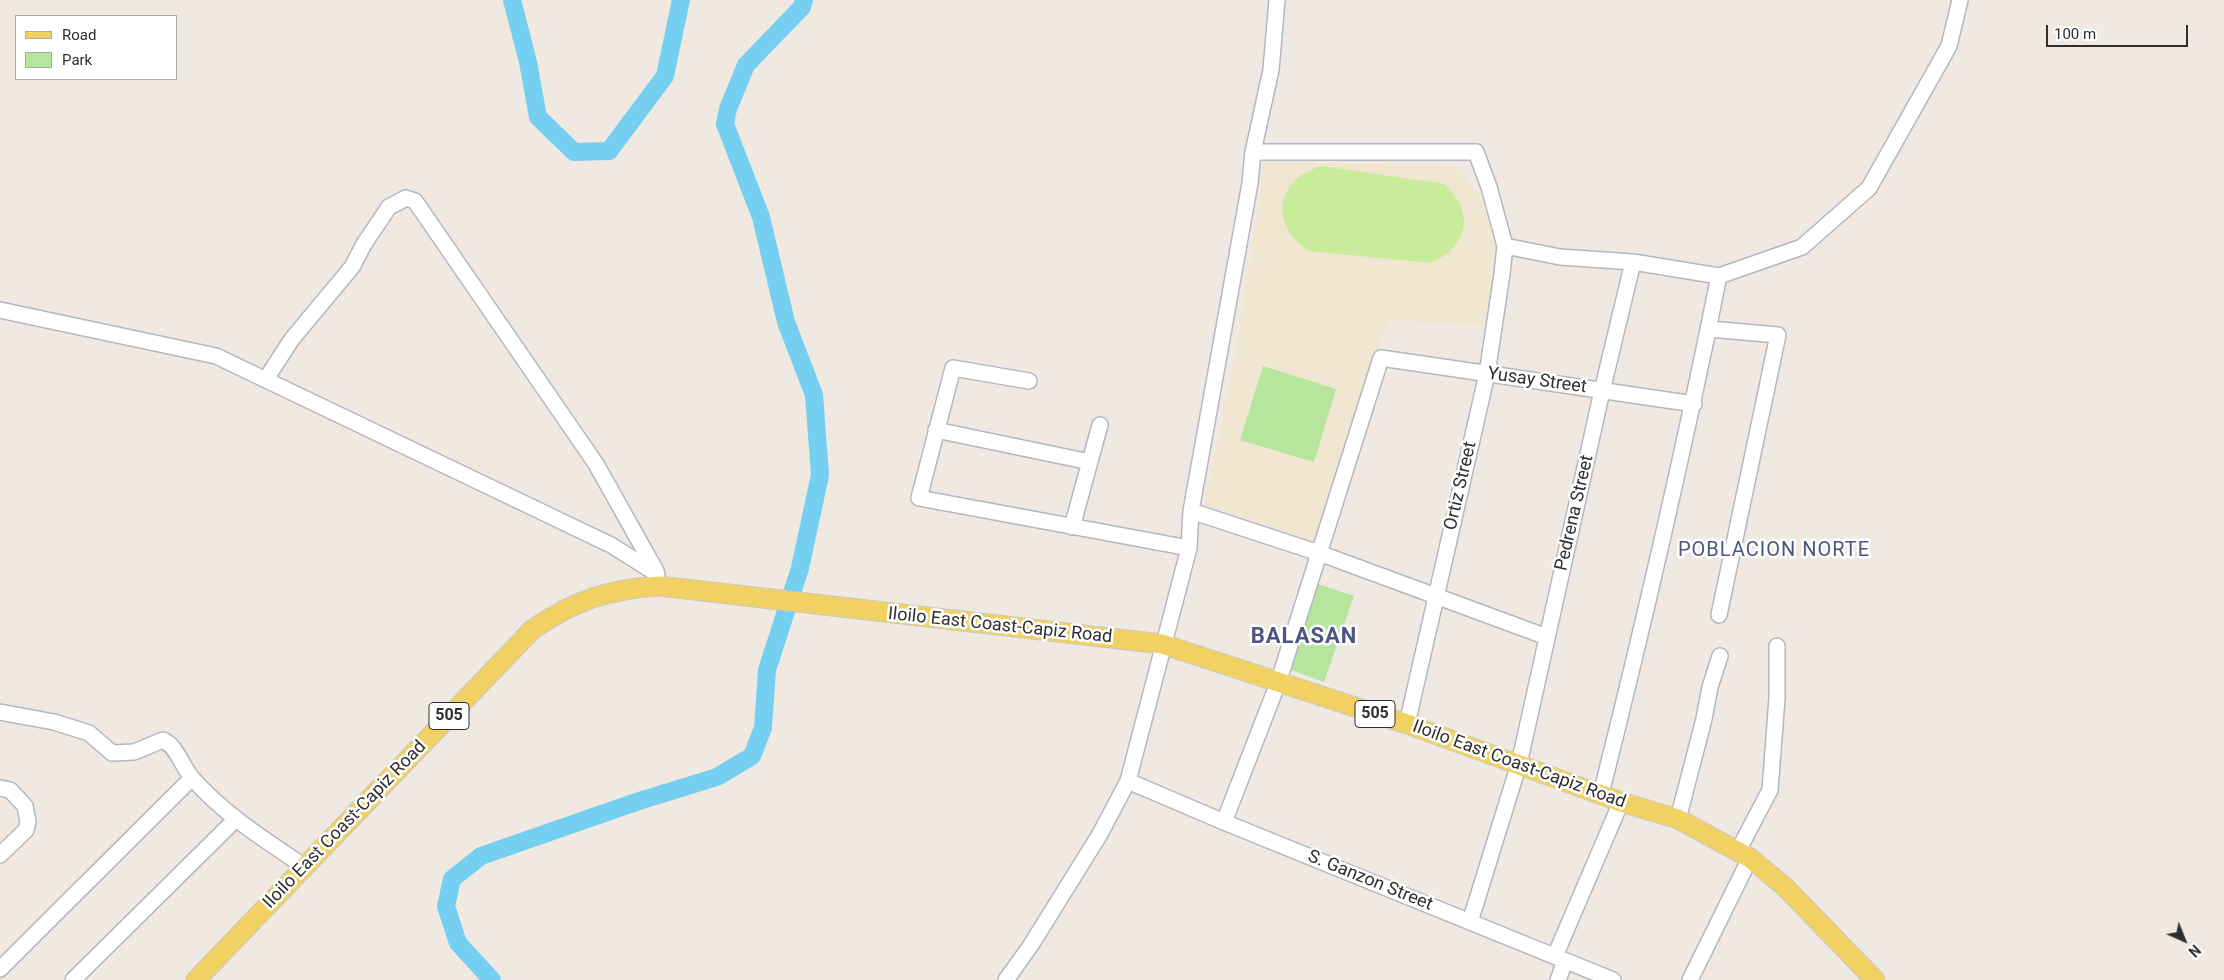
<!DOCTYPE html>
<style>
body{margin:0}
#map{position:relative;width:2224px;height:980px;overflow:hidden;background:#efe9e1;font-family:Roboto,sans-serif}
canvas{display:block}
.legend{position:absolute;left:15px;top:15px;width:162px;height:65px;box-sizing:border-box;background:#fff;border:1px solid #ababab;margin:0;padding:6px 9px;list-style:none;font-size:15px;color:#2e2e2e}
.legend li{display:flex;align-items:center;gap:10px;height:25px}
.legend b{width:25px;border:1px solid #ababab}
.north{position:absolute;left:2159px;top:915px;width:50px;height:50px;-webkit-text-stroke:4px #fff;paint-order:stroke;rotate:136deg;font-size:14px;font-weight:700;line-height:20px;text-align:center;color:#2e2e2e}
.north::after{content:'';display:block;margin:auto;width:18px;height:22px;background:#2e2e2e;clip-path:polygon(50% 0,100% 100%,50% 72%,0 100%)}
.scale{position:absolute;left:2046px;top:25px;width:142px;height:22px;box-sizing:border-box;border:2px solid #2e2e2e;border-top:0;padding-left:6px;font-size:15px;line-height:18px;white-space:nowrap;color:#2e2e2e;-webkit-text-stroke:4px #fff;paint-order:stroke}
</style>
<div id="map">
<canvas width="2224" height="980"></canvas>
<ul class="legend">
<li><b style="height:6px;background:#f2d163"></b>Road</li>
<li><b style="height:14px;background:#b6e59e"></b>Park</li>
</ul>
<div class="north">N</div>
<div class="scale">100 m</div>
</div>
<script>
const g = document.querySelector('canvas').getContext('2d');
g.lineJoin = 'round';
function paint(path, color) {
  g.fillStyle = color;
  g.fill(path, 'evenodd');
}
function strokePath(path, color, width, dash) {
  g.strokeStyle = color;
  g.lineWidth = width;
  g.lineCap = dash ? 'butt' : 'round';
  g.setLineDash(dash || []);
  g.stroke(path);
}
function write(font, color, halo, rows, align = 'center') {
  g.font = font + ' Roboto,sans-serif';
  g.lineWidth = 5;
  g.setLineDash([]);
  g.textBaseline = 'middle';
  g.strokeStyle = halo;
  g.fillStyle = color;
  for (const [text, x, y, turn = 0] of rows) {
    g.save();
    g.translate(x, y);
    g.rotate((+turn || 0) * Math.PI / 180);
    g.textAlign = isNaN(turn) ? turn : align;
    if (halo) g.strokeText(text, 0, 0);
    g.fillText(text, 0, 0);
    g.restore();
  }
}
const education = new Path2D(`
 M1265,162l193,4 27,39 16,69 -19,52 -94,-6 -72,223 -112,-38 33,-160z`);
const green = new Path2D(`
 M1263,366l73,23 -22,73 -74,-22z
 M1318,584l36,12 -30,86 -36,-13z`);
const pitch = new Path2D(`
 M1322,166l122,18c31,27 25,62 -13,79l-122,-12c-41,-26 -33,-73 13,-85z`);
const river = new Path2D(`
 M512,0l16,62 10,55 36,35 35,-1 56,-75 16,-76
 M492,980l-34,-37 -12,-37 6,-27 29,-23 158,-55 78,-24 35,-21 11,-28 4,-58 33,-102 20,-93 -6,-80 -28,-73 -25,-105 -36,-93 3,-15 18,-44 56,-58 2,-7`);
const minor = new Path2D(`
 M1253,152h223l13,35 16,59 -3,28 -15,100 -80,350
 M1505,246l55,11 73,5 86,14 83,-29 67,-59 80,-142 11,-46
 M0,310l216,46 395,189 46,29
 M1709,329l69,6 -59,280
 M266,379l26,-40 60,-72 12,-23 25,-37 17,-9 9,3 181,263 60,107
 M1029,381l-76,-13 -34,130 270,50
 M936,430l154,32
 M1191,511l128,42 228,84
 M1072,527l28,-102
 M0,712l54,10 35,11 23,20 22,-1 29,-12c14,6 19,27 30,39 32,36 72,61 112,88
 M1128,781l96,41 389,158
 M0,788l10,2 15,16 3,16 -2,8 -26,25
 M1601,794c43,-171 83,-344 118,-518
 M1678,819l26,-100 6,-32 10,-31
 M1224,822l54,-139 103,-325 313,46
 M1738,851l32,-61 7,-92v-52
 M1470,922l49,-158 83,-373 31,-129
 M1555,956l66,-154
 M0,969l192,-191
 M73,980l162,-160
 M1006,980l25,-35 69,-111 28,-53 61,-233 2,-37 59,-328 3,-31 18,-82 6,-70
 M1558,980l7,-19
 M1690,980l60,-122`);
const major = new Path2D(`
 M196,980l337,-351c41,-28 75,-40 126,-43l503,58 245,80 214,78 57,17 72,39 35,29 90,93`);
const shields = [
 [1375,714,40],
 [449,716,40]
];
const shieldNames = [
 ["505",1375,714],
 ["505",449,716]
];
const streetNames = [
 ["Yusay Street",1537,381,8],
 ["Ortiz Street",1461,486,-77],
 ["Pedrena Street",1575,513,-77],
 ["Iloilo East Coast-Capiz Road",1000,626,6],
 ["Iloilo East Coast-Capiz Road",1519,765,20],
 ["Iloilo East Coast-Capiz Road",345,825,-46],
 ["S. Ganzon Street",1370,881,22]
];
const quarterNames = [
 ["POBLACION NORTE",1774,551]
];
const districtNames = [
 ["BALASAN",1304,637]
];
paint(education, '#f0e6d1');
paint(green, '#b6e59e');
paint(pitch, '#c9ec9a');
strokePath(river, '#75cff0', 18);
strokePath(minor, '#b4b7c1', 18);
strokePath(major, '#c9c9c9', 21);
strokePath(minor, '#fff', 15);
strokePath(major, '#f2d163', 19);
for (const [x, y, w] of shields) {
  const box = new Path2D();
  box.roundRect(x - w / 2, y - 13.5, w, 27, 4);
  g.fillStyle = '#fff';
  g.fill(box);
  strokePath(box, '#2e2e2e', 1);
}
write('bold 16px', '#2e2e2e', null, shieldNames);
write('18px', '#2e2e2e', '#fff', streetNames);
g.letterSpacing = '1px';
write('20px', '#4d5680', '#fff', quarterNames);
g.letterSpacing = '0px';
g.letterSpacing = '1px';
write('bold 22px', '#4d5680', '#fff', districtNames);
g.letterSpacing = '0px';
</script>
